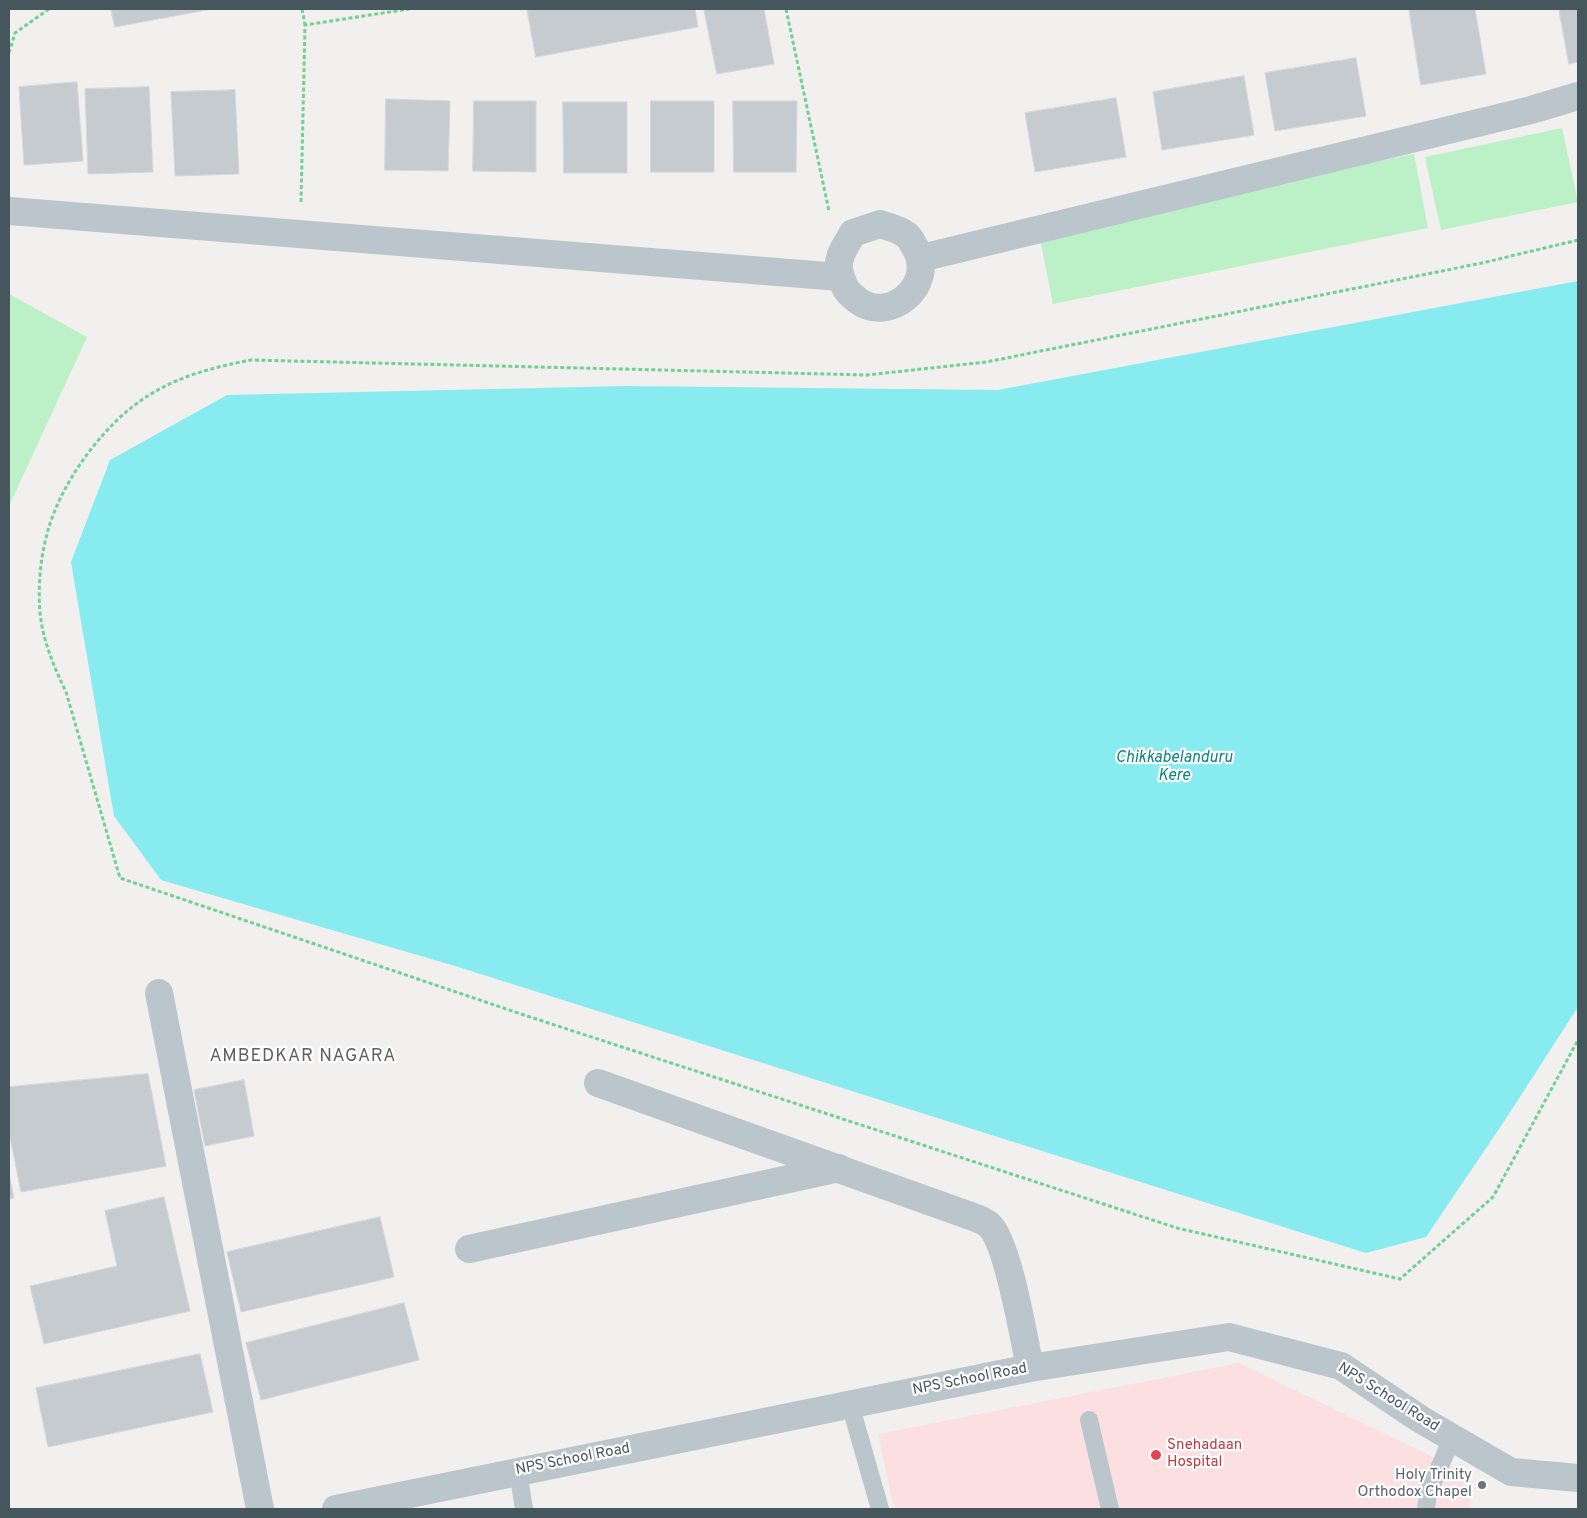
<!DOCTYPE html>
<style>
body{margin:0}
#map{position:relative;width:1587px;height:1518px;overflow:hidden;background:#f2efef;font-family:Overpass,sans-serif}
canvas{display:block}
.frame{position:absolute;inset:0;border:10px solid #46565d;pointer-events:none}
</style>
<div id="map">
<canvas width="1587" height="1518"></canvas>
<div class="frame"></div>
</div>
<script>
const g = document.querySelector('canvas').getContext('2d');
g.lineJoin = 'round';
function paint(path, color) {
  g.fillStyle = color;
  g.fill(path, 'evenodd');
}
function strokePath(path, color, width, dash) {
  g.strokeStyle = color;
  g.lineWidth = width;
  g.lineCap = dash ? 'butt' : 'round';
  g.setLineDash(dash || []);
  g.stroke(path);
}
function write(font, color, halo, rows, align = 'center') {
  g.font = font + ' Overpass,sans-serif';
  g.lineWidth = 4.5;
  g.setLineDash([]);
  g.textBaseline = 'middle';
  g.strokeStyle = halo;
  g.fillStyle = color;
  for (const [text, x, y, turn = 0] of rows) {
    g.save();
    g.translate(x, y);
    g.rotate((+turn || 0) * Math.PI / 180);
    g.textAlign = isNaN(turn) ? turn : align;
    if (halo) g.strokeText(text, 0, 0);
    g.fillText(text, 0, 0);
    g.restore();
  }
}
const medical = new Path2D(`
 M1239,1363l233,113 -3,33h-575l-16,-75z`);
const green = new Path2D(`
 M1562,128l16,74 -137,28 -16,-73z
 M1414,154l14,74 -375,76 -15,-75z
 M9,294l78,43 -78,169z`);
const water = new Path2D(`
 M1578,281v726l-73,113 -79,117 -60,16 -911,-287 -294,-86 -47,-64 -43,-254 39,-102 117,-65 399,-9 372,4z`);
const building = new Path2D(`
 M111,9h101l-97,18z
 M527,9h168l3,18 -162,30z
 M704,9h60l10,55 -57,10z
 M1409,9h66l11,65 -65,11z
 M1559,9h19v53l-9,2z
 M1356,58l10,58 -91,15 -10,-58z
 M1244,76l10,59 -92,15 -9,-58z
 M77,82l6,79 -59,4 -5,-78z
 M149,87l4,85 -65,2 -3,-85z
 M235,90l4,84 -64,2 -4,-84z
 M1116,98l10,59 -91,15 -10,-59z
 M386,99l64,2 -2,70 -63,-1z
 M474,101h62v71l-63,-1z
 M651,101h63v71h-63z
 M733,101h64l-1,71h-62z
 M563,102h64v71h-63z
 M148,1074l18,92 -145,26 -12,-60v-45z
 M244,1080l10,56 -49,10 -11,-56z
 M9,1174l5,24 -5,1z
 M164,1197l26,114 -146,33 -14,-58 87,-20 -12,-55z
 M380,1217l14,60 -153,35 -14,-60z
 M404,1303l15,57 -158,40 -15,-57z
 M200,1354l13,58 -165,35 -12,-59z`);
const path = new Path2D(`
 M302,9l3,16
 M786,9l43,202
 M9,53l6,-20 34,-24
 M301,202l4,-177 104,-16
 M1578,240l-96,23 -496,99 -119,13 -616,-15c-36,7 -69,15 -100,34 -46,27 -91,89 -104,140 -7,26 -9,53 -7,79 3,28 14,54 26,79l54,186 401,136 656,214 223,51 93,-82 85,-157`);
const service = new Path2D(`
 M850,1404l30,105
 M1089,1420l21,89
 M518,1471l6,38
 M1426,1509l2,-15 24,-56`);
const minor = new Path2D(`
 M9,211l831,66
 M880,224c8,3 18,5 25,10 5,2 8,11 11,15 20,36 -27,76 -59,51 -4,-4 -8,-6 -11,-11 -13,-26 -7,-33 7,-56z
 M921,258l610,-148 47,-14
 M159,993l101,516
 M598,1083l381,136c3,2 7,3 10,6 19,17 35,114 41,143
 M469,1249l370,-81
 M336,1509l694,-141 199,-31 112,29 79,53 91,53 67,6`);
const markers = [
 [1156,1455,6,"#e0444e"],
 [1482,1485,5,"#6b7280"]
];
const streetNames = [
 ["NPS School Road",970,1380,-11],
 ["NPS School Road",1388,1398,32],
 ["NPS School Road",573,1460,-11]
];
const healthNames = [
 ["Snehadaan",1167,1446],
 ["Hospital",1167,1463]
];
const worshipNames = [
 ["Holy Trinity",1472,1476],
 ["Orthodox Chapel",1472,1493]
];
const waterNames = [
 ["Chikkabelanduru",1174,759],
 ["Kere",1174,777]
];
const quarterNames = [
 ["AMBEDKAR NAGARA",303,1057]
];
paint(medical, '#fcdfe1');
paint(green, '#bcf1c7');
paint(water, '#87ebef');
paint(building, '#c6cbcf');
strokePath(building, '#d3d6db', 1);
strokePath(path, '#72d092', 3, [4, 2.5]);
strokePath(service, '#bac6cc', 18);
strokePath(minor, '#bac6cc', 28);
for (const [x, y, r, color] of markers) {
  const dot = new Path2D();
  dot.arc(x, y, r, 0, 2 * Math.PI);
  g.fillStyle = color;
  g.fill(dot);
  strokePath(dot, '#fff', 2);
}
write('15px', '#46565d', '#fff', streetNames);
write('15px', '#be3a42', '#fff', healthNames, 'left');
write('15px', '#5b616d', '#fff', worshipNames, 'right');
write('italic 16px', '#0a8288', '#fff', waterNames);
g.letterSpacing = '1px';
write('18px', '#5b6164', '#fff', quarterNames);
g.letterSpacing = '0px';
</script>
